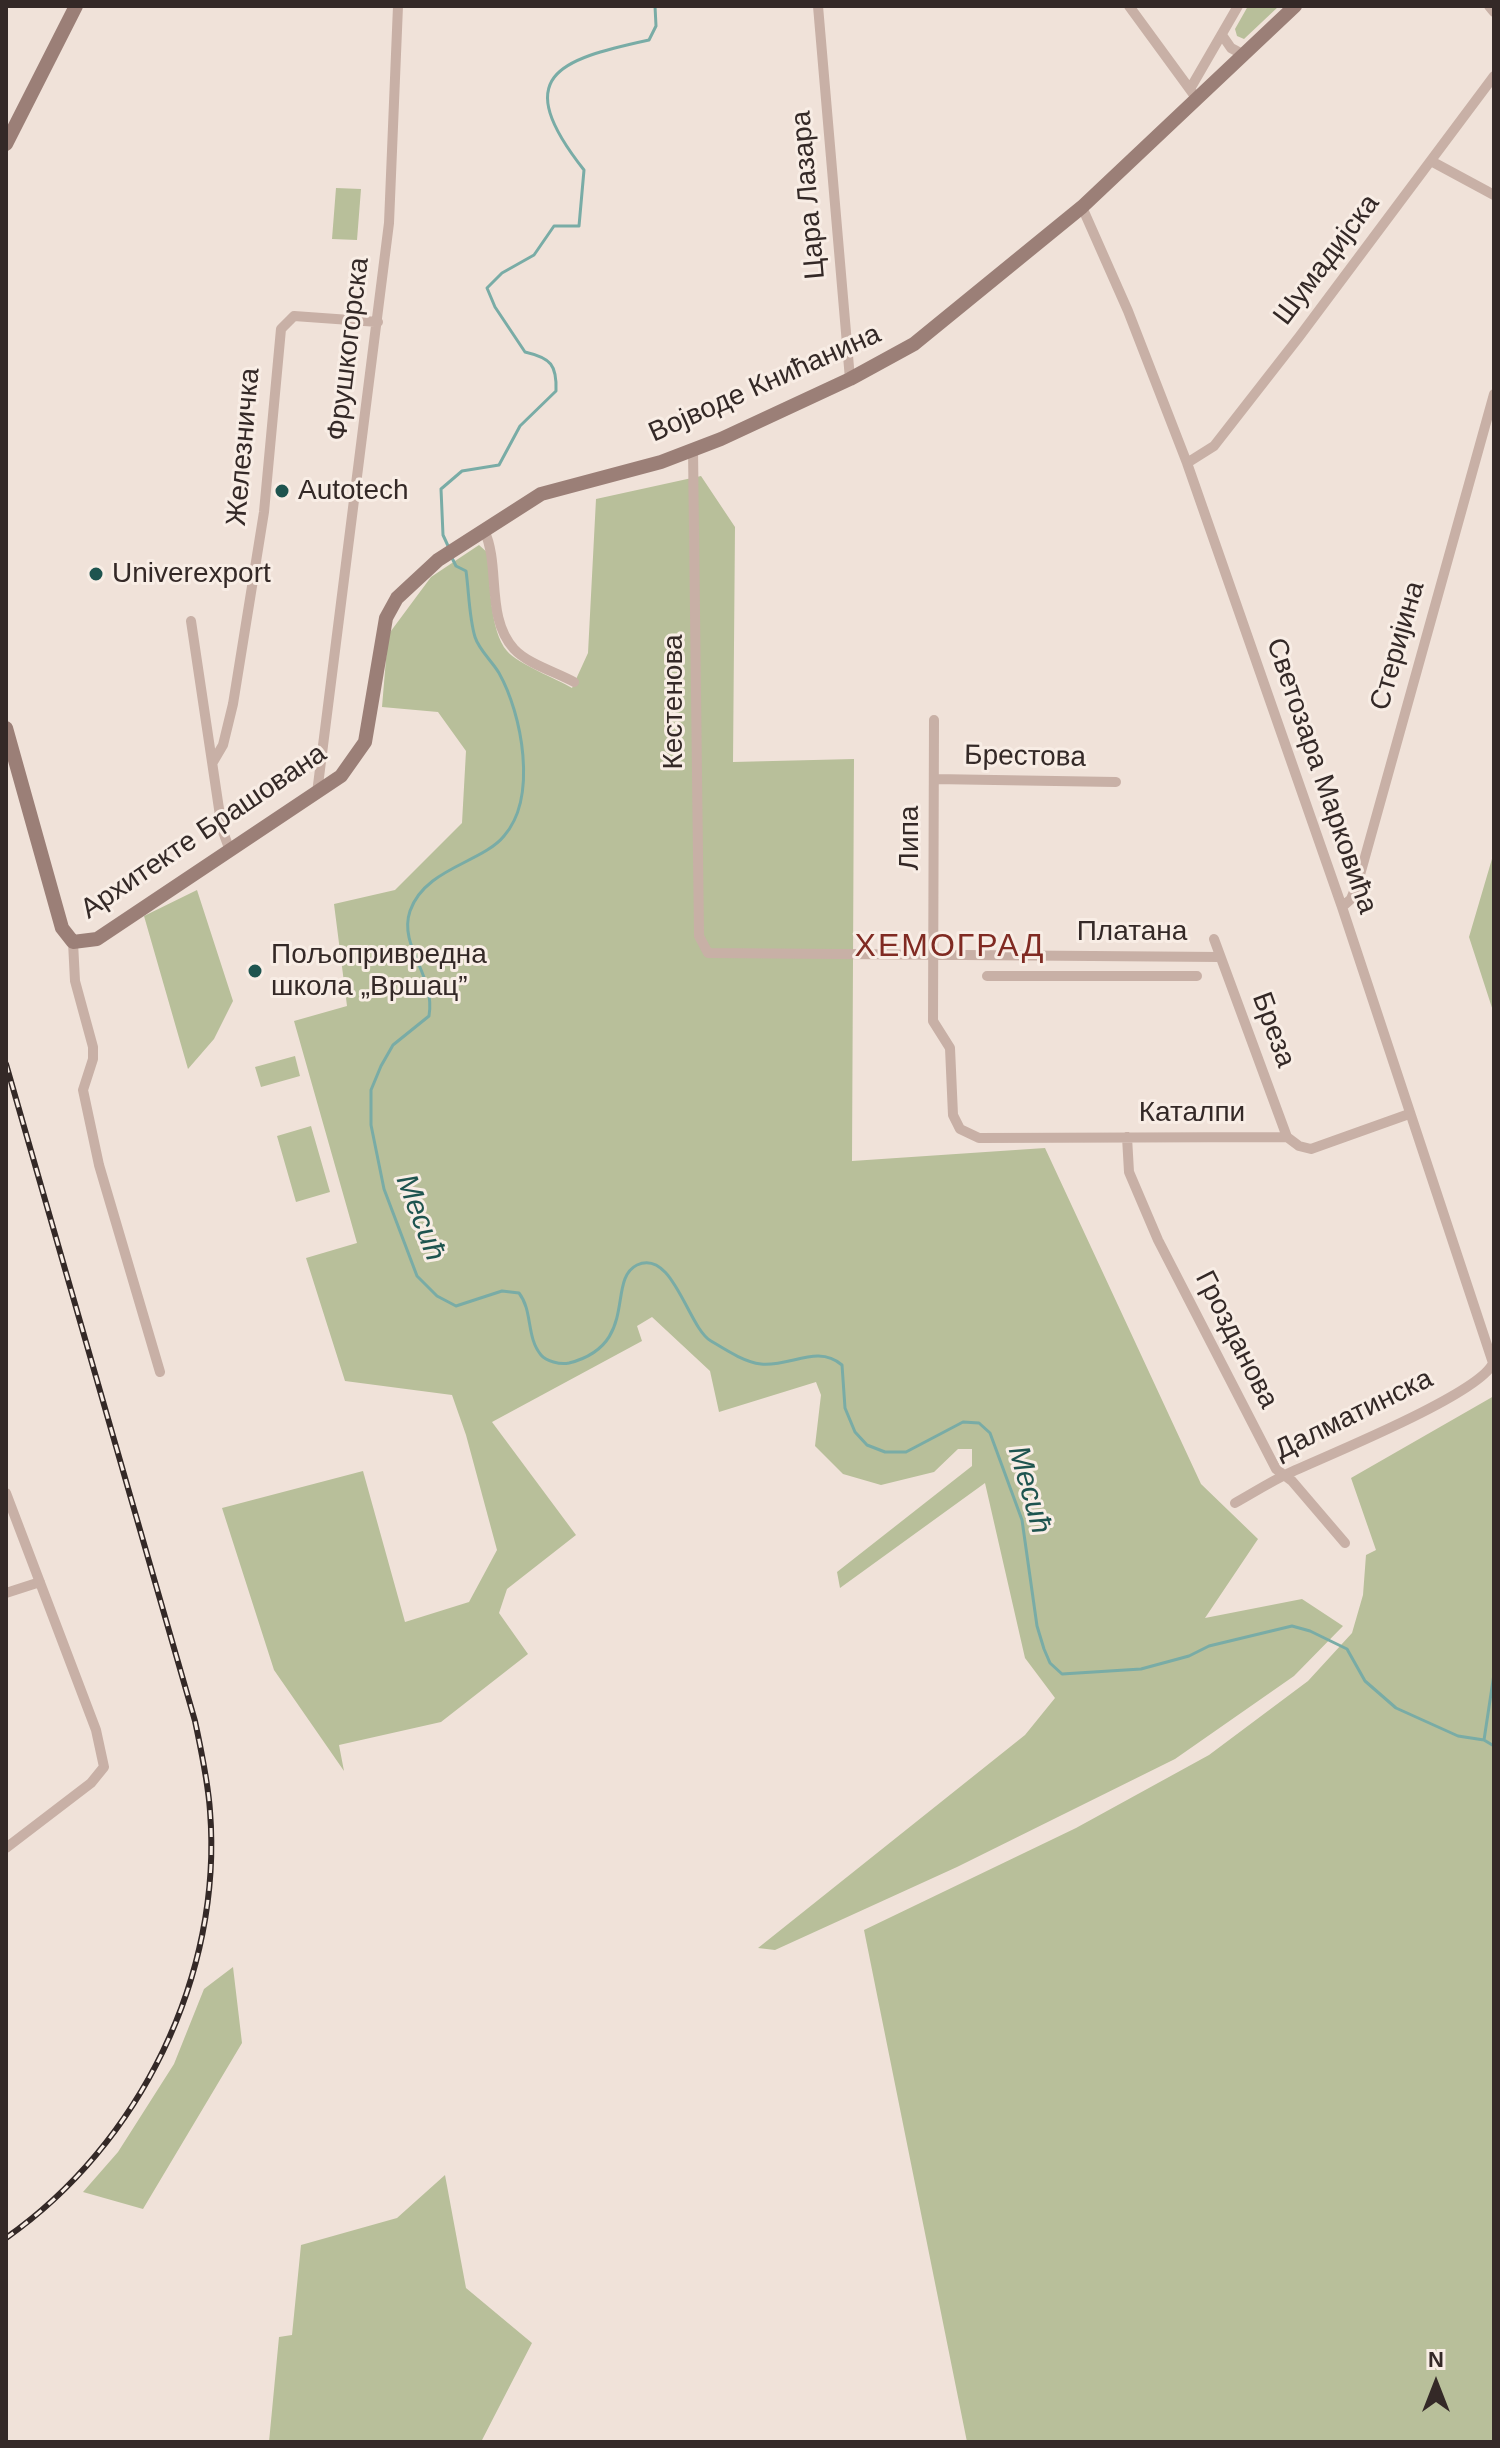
<!DOCTYPE html>
<meta charset="utf-8">
<style>
body{margin:0}
#map{position:relative;width:1500px;height:2448px;overflow:hidden;background:#f0e2d9;font-family:Arial,sans-serif}
canvas{display:block}
.frame{position:absolute;inset:0;border:8px solid #342927;pointer-events:none}
.north{position:absolute;left:1396px;top:2344px;width:80px;height:80px;-webkit-text-stroke:6px #f8ede5;paint-order:stroke;rotate:0deg;font-size:22px;font-weight:700;line-height:32px;text-align:center;color:#342927}
.north::after{content:'';display:block;margin:auto;width:28px;height:36px;background:#342927;clip-path:polygon(50% 0,100% 100%,50% 72%,0 100%)}
</style>
<div id="map">
<canvas width="1500" height="2448"></canvas>
<div class="frame"></div>
<div class="north">N</div>
</div>
<script>
const g = document.querySelector('canvas').getContext('2d');
g.lineJoin = 'round';
function paint(path, color) {
  g.fillStyle = color;
  g.fill(path, 'evenodd');
}
function strokePath(path, color, width, dash) {
  g.strokeStyle = color;
  g.lineWidth = width;
  g.lineCap = dash ? 'butt' : 'round';
  g.setLineDash(dash || []);
  g.stroke(path);
}
function write(font, color, halo, rows, align = 'center') {
  g.font = font + ' Arial,sans-serif';
  g.lineWidth = 6;
  g.setLineDash([]);
  g.textBaseline = 'middle';
  g.strokeStyle = halo;
  g.fillStyle = color;
  for (const [text, x, y, turn = 0] of rows) {
    g.save();
    g.translate(x, y);
    g.rotate((+turn || 0) * Math.PI / 180);
    g.textAlign = isNaN(turn) ? turn : align;
    if (halo) g.strokeText(text, 0, 0);
    g.fillText(text, 0, 0);
    g.restore();
  }
}
const green = new Path2D(`
 M1248,6h31l-35,33 -7,-3 -2,-7z
 M336,188l25,1 -4,51 -25,-1z
 M701,476l34,51 -2,235 121,-3 -2,402 193,-13 156,336 57,55 -53,79 97,-19 41,27 -49,50 -119,83 -218,108 -182,83 -17,-2 267,-213 30,-37 -30,-40 -40,-175 -145,105 -3,-16 135,-106v-17h-14l-24,23 -53,13 -38,-11 -28,-28 6,-51 -5,-13 -97,30 -9,-41 -58,-54 -15,9 5,15 -150,81 84,113 -69,54 -8,24 29,41 -87,68 -102,23 5,26 -70,-101 -52,-162 141,-37 42,151 64,-20 28,-52 -31,-115 -14,-40 -107,-14 -39,-123 51,-15 -63,-222 53,-15 -13,-102 61,-14 67,-67 4,-72 -28,-39 -56,-5 6,-72 43,-58 48,-32 10,9c0,24 1,78 18,97 11,13 50,28 65,37l16,-35 8,-154z
 M1494,852v162l-25,-77z
 M197,890l36,111 -19,38 -26,30 -44,-153z
 M295,1056l5,20 -39,11 -6,-20z
 M311,1126l19,66 -34,10 -19,-66z
 M1494,1396v1046h-527l-103,-512 212,-102 133,-73 99,-74 44,-48 11,-38 3,-40 10,-5 -25,-72z
 M233,1967l9,76 -99,166 -60,-17 35,-40 56,-88 30,-75z
 M445,2175l21,113 66,55 -51,99h-212l10,-105 13,-2 9,-90 96,-27z`);
const stream = new Path2D(`
 M449,548l-6,-13 -2,-46 21,-18 37,-6 21,-39 36,-35c1,-26 -5,-33 -31,-39l-30,-45 -8,-19 15,-15 32,-18 20,-29h25l5,-56c-74,-94 -27,-110 65,-130l7,-14 -1,-20
 M451,556l5,10 10,5c3,21 3,46 9,66 4,13 17,24 24,36 23,41 39,124 5,163 -22,27 -79,32 -94,75 -12,36 26,64 19,105l-36,29 -12,21 -10,24v35l13,64 33,87 20,20 19,10 46,-15 17,2c14,18 7,44 22,62 5,6 19,10 28,8 71,-18 37,-83 68,-98 36,-17 51,63 74,76 15,9 33,21 50,23 30,3 56,-20 81,1l3,43 10,24 12,13 18,7h21l57,-30 16,1 11,10 32,87 15,106 7,23 6,14 12,11 79,-5 48,-13 20,-10 83,-20 18,5 37,18 18,32 31,27 62,28 26,4 10,6
 M1484,1740l10,-66`);
const street = new Path2D(`
 M818,6l32,373
 M1129,6l68,93
 M1489,6l5,6
 M1222,35l9,13 13,7
 M1190,89l48,-83
 M1431,161l63,34
 M1082,207l46,104 59,152 155,444 151,456c-13,31 -167,93 -204,110 -19,9 -36,20 -54,30
 M693,449l6,487 9,17 512,4
 M1187,463l27,-17 85,-109 195,-261
 M484,530c17,36 1,87 30,119 14,15 42,23 60,33
 M191,621l31,208 7,19
 M934,720l-1,301 17,27 3,67 7,14 19,9 308,-1 12,9 12,3 98,-35
 M213,762l10,-17 10,-41 31,-192 17,-183 13,-13 84,6
 M934,779l182,3
 M317,793l72,-570 9,-217
 M1342,907l9,-8 7,-17 136,-488
 M1214,939l73,198
 M73,942l2,39 18,66v12l-10,31 16,75 61,207
 M987,976h210
 M1127,1137l2,35 29,68 118,229 16,12 53,62
 M6,1493l90,237 8,37 -13,16 -85,65
 M6,1593l34,-11`);
const secondary = new Path2D(`
 M6,144l70,-138
 M6,728l56,200 11,14 24,-3 244,-163 24,-34 21,-124 11,-20 41,-38 103,-66 120,-32 60,-23 129,-60 64,-35 168,-137 213,-201`);
const rail = new Path2D(`
 M6,1064l189,657c6,29 13,60 15,90 13,164 -70,333 -204,427`);
const markers = [
 [282,491,8,"#1e544f"],
 [96,574,8,"#1e544f"],
 [255,971,8,"#1e544f"]
];
const streetNames = [
 ["Цара Лазара",809,195,-95],
 ["Шумадијска",1327,260,-53],
 ["Фрушкогорска",349,349,-83],
 ["Војводе Книћанина",765,384,-24],
 ["Железничка",244,447,-85],
 ["Стеријина",1398,646,-74],
 ["Кестенова",674,702,-90],
 ["Брестова",1025,757,1],
 ["Светозара Марковића",1321,776,71],
 ["Архитекте Брашована",204,832,-34],
 ["Липа",910,838,-90],
 ["Платана",1132,932],
 ["Бреза",1273,1030,70],
 ["Каталпи",1192,1113],
 ["Грозданова",1236,1340,63],
 ["Далматинска",1354,1415,-26]
];
const poiNames = [
 ["Autotech",298,491],
 ["Univerexport",112,574],
 ["Пољопривредна",271,955],
 ["школа „Вршац”",271,987]
];
const waterNames = [
 ["Месић",420,1218,69],
 ["Месић",1029,1490,74]
];
const quarterNames = [
 ["ХЕМОГРАД",950,947]
];
paint(green, '#b8bf9a');
strokePath(stream, '#79aca6', 3);
strokePath(street, '#c8b0a6', 10);
strokePath(secondary, '#9b7f77', 14);
strokePath(rail, '#342927', 6);
strokePath(rail, '#f8ede5', 3, [9]);
for (const [x, y, r, color] of markers) {
  const dot = new Path2D();
  dot.arc(x, y, r, 0, 2 * Math.PI);
  g.fillStyle = color;
  g.fill(dot);
  strokePath(dot, '#f8ede5', 3);
}
write('28px', '#342927', '#f8ede5', streetNames);
write('28px', '#342927', '#f8ede5', poiNames, 'left');
write('italic 30px', '#1e544f', '#f8ede5', waterNames);
g.letterSpacing = '2px';
write('32px', '#802a22', '#f8ede5', quarterNames);
g.letterSpacing = '0px';
</script>
